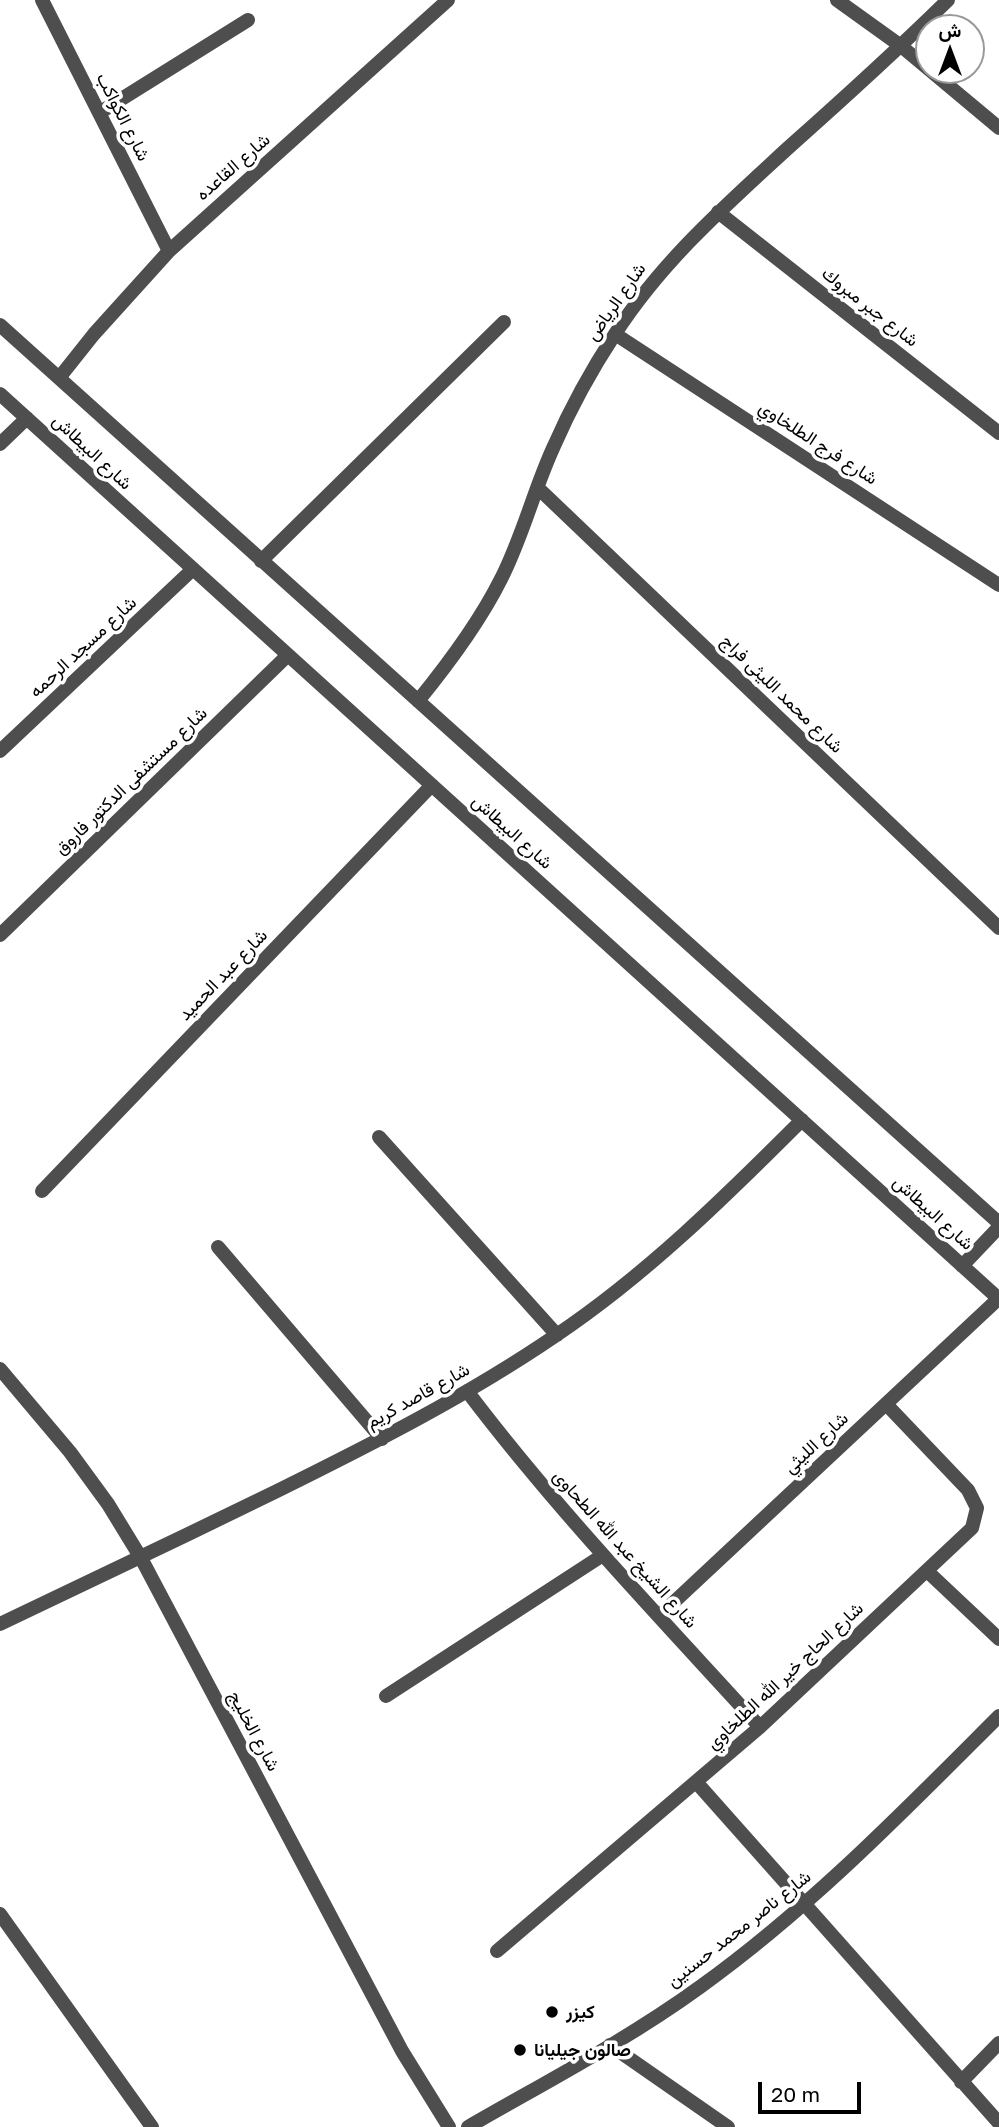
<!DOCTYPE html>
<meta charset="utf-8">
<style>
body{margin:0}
#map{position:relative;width:999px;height:2127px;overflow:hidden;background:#fff;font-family:"Golos Text",Vazirmatn,sans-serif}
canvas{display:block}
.north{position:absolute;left:915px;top:14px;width:70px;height:70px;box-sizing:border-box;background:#fff;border:2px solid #999;border-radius:50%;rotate:0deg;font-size:19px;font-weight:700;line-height:28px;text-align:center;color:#000}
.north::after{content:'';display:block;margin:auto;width:24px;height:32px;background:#000;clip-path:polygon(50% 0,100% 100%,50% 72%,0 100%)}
.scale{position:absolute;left:758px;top:2082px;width:103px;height:32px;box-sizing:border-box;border:4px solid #000;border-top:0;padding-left:9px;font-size:21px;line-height:24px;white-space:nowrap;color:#000;-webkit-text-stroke:5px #fff;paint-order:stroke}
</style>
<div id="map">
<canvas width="999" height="2127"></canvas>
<div class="north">ش</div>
<div class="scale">20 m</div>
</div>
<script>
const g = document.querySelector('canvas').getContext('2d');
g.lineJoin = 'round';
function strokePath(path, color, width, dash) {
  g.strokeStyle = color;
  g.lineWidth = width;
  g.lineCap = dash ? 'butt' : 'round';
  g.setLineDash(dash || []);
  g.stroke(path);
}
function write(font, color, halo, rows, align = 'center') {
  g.font = font + ' "Golos Text",Vazirmatn,sans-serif';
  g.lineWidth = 7;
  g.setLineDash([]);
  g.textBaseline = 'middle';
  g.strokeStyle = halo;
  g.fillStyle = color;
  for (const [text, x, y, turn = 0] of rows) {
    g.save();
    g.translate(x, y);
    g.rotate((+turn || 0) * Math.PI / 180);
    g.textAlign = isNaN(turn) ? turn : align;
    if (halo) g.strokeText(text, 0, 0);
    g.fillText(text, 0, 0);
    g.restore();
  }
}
const minor = new Path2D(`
 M42,0l127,251
 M837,0l64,46 98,82
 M99,113l149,-93
 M718,212l281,221
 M0,325l999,898
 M615,334l384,251
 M59,378l35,-44 75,-83 279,-251
 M0,394l999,905
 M0,444l27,-26
 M538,488l461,440
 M261,561l243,-239
 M418,701c31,-38 61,-78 83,-122 22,-43 33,-90 53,-133 17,-39 38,-77 61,-112 47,-73 110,-128 173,-186 54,-48 108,-97 160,-148
 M0,751l192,-181
 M0,935l288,-280
 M379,1137l178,198
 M42,1191l390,-406
 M218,1247l164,192
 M962,1266l37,-39
 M0,1369l70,83 38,52 33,54 261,493 47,76
 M467,1391c90,119 193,226 293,336
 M927,1571l72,68
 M659,1616l339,-317
 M0,1624c93,-44 185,-88 277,-133 95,-47 190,-95 278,-155 91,-61 169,-138 247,-216
 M386,1696l217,-141
 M697,1783l302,340
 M0,1914l152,213
 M497,1951l263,-224 212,-199 5,-20 -9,-18 -82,-86
 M610,2045l118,82
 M961,2082l38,-39
 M468,2127c78,-45 159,-87 232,-140 110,-79 204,-176 299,-271`);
const markers = [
 [552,2012,7,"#000"],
 [520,2050,7,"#000"]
];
const streetNames = [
 ["شارع الكواكب",123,117,63],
 ["شارع القاعده",233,167,-41],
 ["شارع الرياض",616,302,-55],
 ["شارع جبر مبروك",870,307,38],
 ["شارع فرج الطلخاوي",818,443,33],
 ["شارع البيطاش",92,452,43],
 ["شارع مسجد الرحمه",83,647,-43],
 ["شارع محمد الليثى فراج",782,694,44],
 ["شارع مستشفى الدكتور فاروق",131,781,-44],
 ["شارع البيطاش",512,832,42],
 ["شارع عبد الحميد",223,975,-46],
 ["شارع البيطاش",933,1213,42],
 ["شارع قاصد كريم",418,1396,-29],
 ["شارع الليثي",816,1443,-43],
 ["شارع الشيخ عبد الله الطحاوى",625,1549,48],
 ["شارع الحاج خير الله الطلخاوي",785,1676,-43],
 ["شارع الخليج",254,1731,62],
 ["شارع ناصر محمد حسنين",739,1929,-38]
];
const poiNames = [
 ["كيزر",566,2012],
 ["صالون جيليانا",534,2050]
];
strokePath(minor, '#4e4e4e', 14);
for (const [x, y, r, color] of markers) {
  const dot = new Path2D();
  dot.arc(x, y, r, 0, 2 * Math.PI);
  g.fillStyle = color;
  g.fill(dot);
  strokePath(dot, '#fff', 2.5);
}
write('18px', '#000', '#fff', streetNames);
write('bold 18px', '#000', '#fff', poiNames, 'left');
</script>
